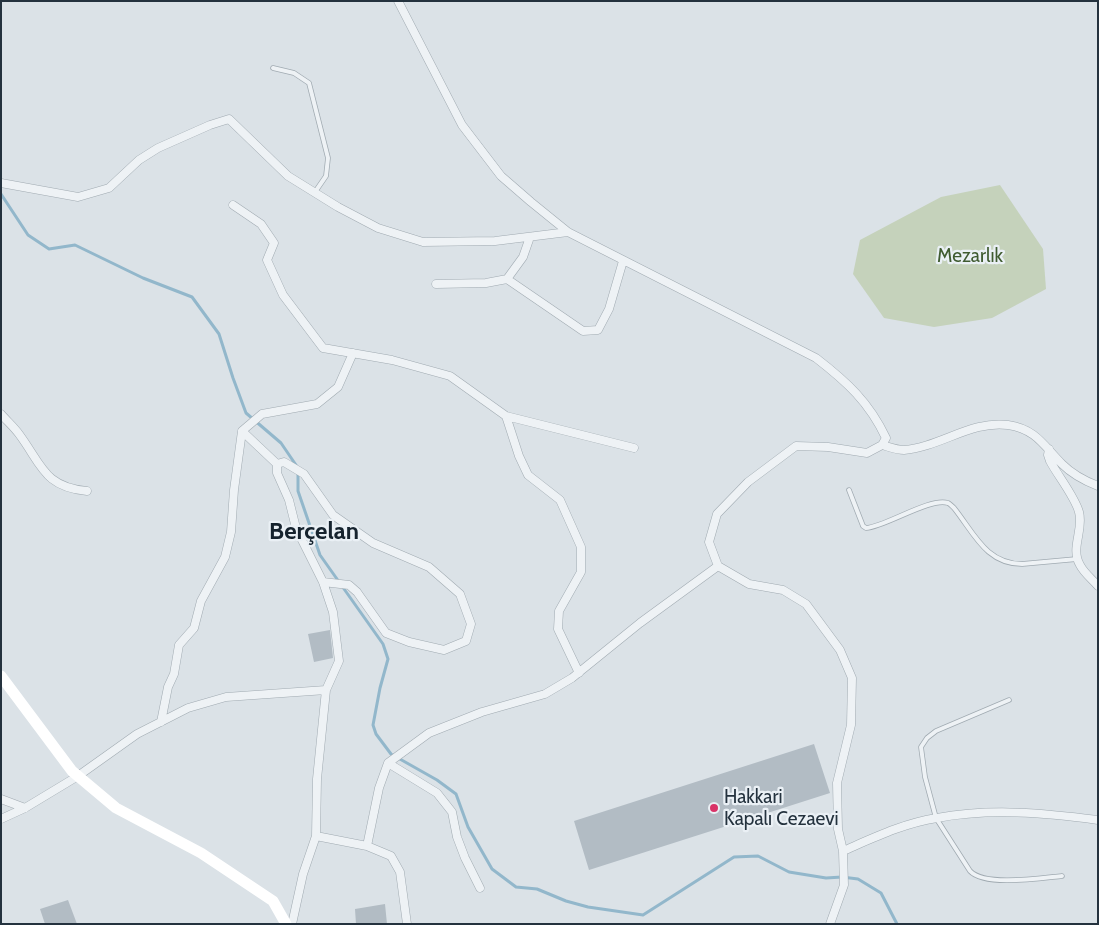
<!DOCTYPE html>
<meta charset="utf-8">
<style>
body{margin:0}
#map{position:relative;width:1099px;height:925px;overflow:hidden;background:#dbe2e7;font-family:Cabin,sans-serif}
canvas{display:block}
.frame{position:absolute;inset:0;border:2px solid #24323e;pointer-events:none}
</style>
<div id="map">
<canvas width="1099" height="925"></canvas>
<div class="frame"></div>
</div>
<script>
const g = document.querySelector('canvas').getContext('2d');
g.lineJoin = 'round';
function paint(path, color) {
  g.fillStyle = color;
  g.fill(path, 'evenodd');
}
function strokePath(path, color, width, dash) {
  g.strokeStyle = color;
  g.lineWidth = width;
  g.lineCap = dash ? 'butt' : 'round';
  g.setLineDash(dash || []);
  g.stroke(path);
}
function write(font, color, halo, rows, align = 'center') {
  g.font = font + ' Cabin,sans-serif';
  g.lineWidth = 4.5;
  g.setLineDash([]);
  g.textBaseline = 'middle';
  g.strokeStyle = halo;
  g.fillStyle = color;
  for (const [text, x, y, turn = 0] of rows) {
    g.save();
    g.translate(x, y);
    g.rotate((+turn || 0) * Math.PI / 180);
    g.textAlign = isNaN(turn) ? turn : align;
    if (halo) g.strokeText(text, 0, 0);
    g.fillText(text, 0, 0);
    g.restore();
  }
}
const green = new Path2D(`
 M1000,185l43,64 3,40 -54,29 -58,9 -50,-9 -31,-44 7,-34 81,-43z`);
const stream = new Path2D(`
 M1,194l27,41 21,14 26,-4 68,33 49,19 27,37 14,44 13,35 35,30 17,25v23l22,64 63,89 5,15 -8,29 -7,37 3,9 15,20 46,26 19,14 12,33 24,42 24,18 21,2 29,12 22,6 55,8 91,-58 24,-1 31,16 37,6 16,-1 16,2 23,14 16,31`);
const building = new Path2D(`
 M330,630l3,28 -19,4 -6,-28z
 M814,744l16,49 -241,77 -15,-49z
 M68,900l9,24h-32l-5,-15z
 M385,904l2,20h-31l-1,-15z`);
const lane = new Path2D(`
 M273,68l21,5 15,10 19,75 -2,18 -11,16
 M849,490l14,36 3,2c19,-1 64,-31 82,-25 2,1 4,3 6,5 20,25 32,56 68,56l55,-5
 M1009,700l-73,31 -9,7 -6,9 4,30 11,41 34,53c15,16 71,7 92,5`);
const street = new Path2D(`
 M398,1l64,124 39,51 30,26 37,30 248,126c31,24 53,44 70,80l-4,7 -15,8 -39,-6 -32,-1 -48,36 -31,32 -8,28 9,24 31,18 34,6 23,14 34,46 12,28 -1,47 -14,58 1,46 5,22 1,34 -14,39
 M1,183l77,14 31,-9 30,-28 19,-12 52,-23 19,-6 59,57 50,31 40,21 45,14 72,-1 73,-9
 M233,205l28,19 13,19 -7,17 16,35 40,53 69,12 58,16 56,40 128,32
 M507,279l76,52 15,-1 11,-21 14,-48
 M436,284l50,-1 21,-4 16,-22 7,-20
 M1,414c6,7 13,13 18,20 23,31 25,53 68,57
 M506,416l13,40 9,19 32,25 21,47v25l-22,39 -1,18 21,44
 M242,431l35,33
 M882,445c7,2 15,5 22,5 36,-3 68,-30 104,-25 28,4 36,21 54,39 10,10 23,17 36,22
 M1049,449l-1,6 2,6c8,15 25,36 29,51 5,18 -9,36 1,53 4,8 12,14 18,21
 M161,722l7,-35 6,-13 5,-29 15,-17 7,-27 24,-44 6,-25 3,-42 8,-59 20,-17 55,-10 21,-17 15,-34
 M388,763l49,30 15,19 5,25 8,21 15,30
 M1,799l24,9
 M1,819l24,-11 53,-32 59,-42 51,-26 38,-11 100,-7
 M316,836l51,10 24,10 9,16 7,52
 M367,846l12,-58 9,-25 41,-30 53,-21 63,-18 27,-16 68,-55 78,-57
 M843,851c30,-13 61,-28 94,-33 53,-10 108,-5 161,2
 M292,924l11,-50 13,-38 1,-57 9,-89 13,-29 -6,-49 -10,-30 -27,-54 -7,-28 -12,-27v-9l7,-2 20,12 29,41 40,28 56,24 31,27 11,30 -5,17 -22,9 -35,-8 -23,-9 -29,-41 -8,-7 -26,-3`);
const secondary = new Path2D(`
 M1,676l71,95 44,37 85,45 72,48 13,23`);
const markers = [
 [714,808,5,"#d93368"]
];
const parkNames = [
 ["Mezarlık",970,256]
];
const poiNames = [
 ["Hakkari",724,797],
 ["Kapalı Cezaevi",724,819]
];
const districtNames = [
 ["Berçelan",314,532]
];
paint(green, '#c5d2bb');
strokePath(stream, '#92b7cb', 3);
paint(building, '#b2bcc4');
strokePath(lane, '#a0aab1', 5.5);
strokePath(street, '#a0aab1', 9);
strokePath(lane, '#eef2f5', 4);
strokePath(street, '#eef2f5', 8);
strokePath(secondary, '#fff', 11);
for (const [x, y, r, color] of markers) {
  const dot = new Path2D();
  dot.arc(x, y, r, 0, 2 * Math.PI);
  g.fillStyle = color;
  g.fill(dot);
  strokePath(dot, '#eaf0f5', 2);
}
write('19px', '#3f5b30', '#eaf0f5', parkNames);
write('19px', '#24323e', '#eaf0f5', poiNames, 'left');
write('bold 24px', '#16232e', '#eaf0f5', districtNames);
</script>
